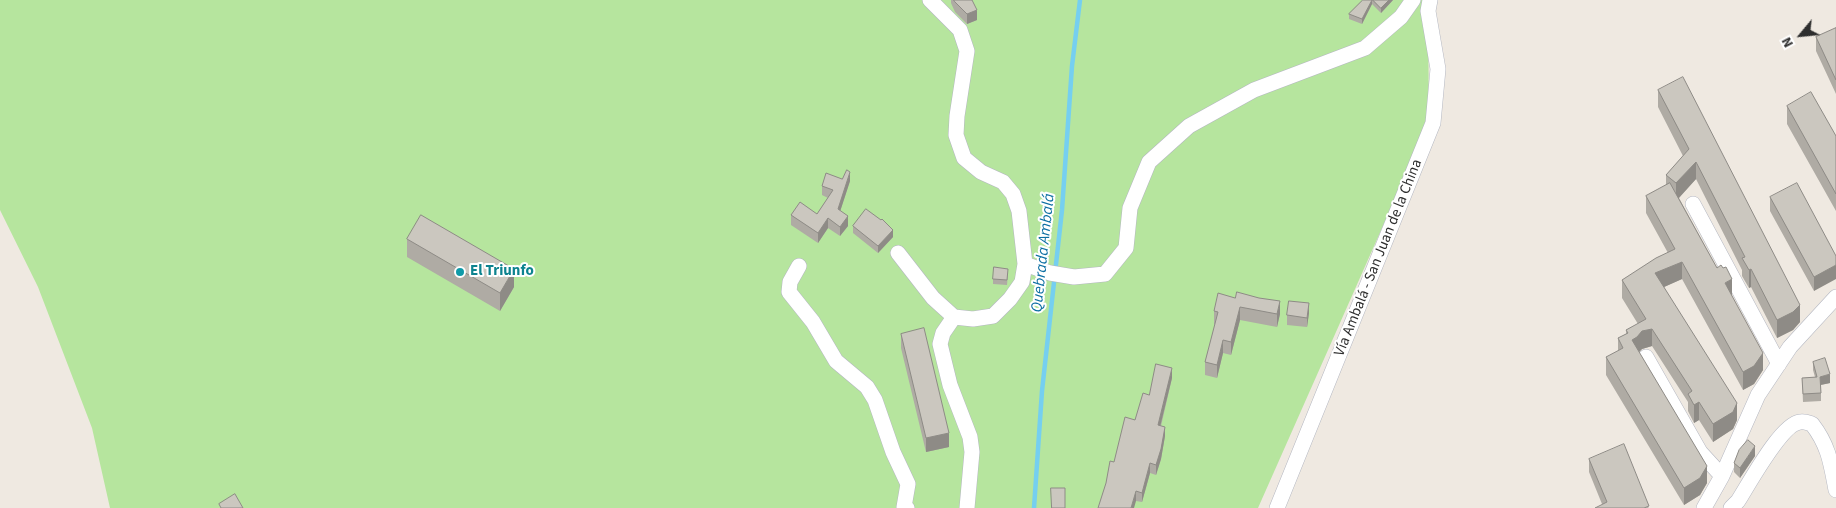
<!DOCTYPE html>
<meta charset="utf-8">
<style>
body{margin:0}
#map{position:relative;width:1836px;height:508px;overflow:hidden;background:#efe9e1;font-family:"Source Sans 3",sans-serif}
canvas{display:block}
.north{position:absolute;left:1776px;top:10px;width:50px;height:50px;-webkit-text-stroke:4px #fff;paint-order:stroke;rotate:242deg;font-size:14px;font-weight:700;line-height:20px;text-align:center;color:#2e2e2e}
.north::after{content:'';display:block;margin:auto;width:18px;height:22px;background:#2e2e2e;clip-path:polygon(50% 0,100% 100%,50% 72%,0 100%)}
</style>
<div id="map">
<canvas width="1836" height="508"></canvas>
<div class="north">N</div>
</div>
<script>
const g = document.querySelector('canvas').getContext('2d');
g.lineJoin = 'round';
function paint(path, color) {
  g.fillStyle = color;
  g.fill(path, 'evenodd');
}
function strokePath(path, color, width, dash) {
  g.strokeStyle = color;
  g.lineWidth = width;
  g.lineCap = dash ? 'butt' : 'round';
  g.setLineDash(dash || []);
  g.stroke(path);
}
function write(font, color, halo, rows, align = 'center') {
  g.font = font + ' "Source Sans 3",sans-serif';
  g.lineWidth = 4;
  g.setLineDash([]);
  g.textBaseline = 'middle';
  g.strokeStyle = halo;
  g.fillStyle = color;
  for (const [text, x, y, turn = 0] of rows) {
    g.save();
    g.translate(x, y);
    g.rotate((+turn || 0) * Math.PI / 180);
    g.textAlign = isNaN(turn) ? turn : align;
    if (halo) g.strokeText(text, 0, 0);
    g.fillText(text, 0, 0);
    g.restore();
  }
}
const green = new Path2D(`
 M0,0h1430l-2,11 1,111 -171,386h-1148l-18,-80 -54,-141 -38,-77z`);
const stream = new Path2D(`
 M1034,508l8,-117 20,-181 10,-144 8,-66`);
const minor = new Path2D(`
 M1693,204l86,160
 M898,253l35,45 21,19 19,2 20,-3 17,-17 12,-17 3,-18 -6,-53 -6,-17 -10,-12 -22,-10 -17,-14 -8,-23 1,-19 10,-65 -7,-21 -30,-30
 M1025,264l25,9 24,4 31,-3 21,-26 4,-40 19,-46 40,-36 65,-36 111,-42 36,-31 12,-17
 M799,266l-9,16 -1,10 24,30 23,39 31,26 8,13 18,52 15,32 -4,23 3,1
 M954,317l-11,16 -3,11 10,41 20,52 2,15 -5,56
 M1646,357l54,95 22,24
 M1277,508l156,-385 5,-54 -10,-58 2,-11
 M1704,508l18,-32 36,-81 32,-48 46,-50
 M1731,508l7,-7c11,-17 43,-77 62,-79 4,-1 9,1 12,2 17,22 19,40 24,66`);
const wall = new Path2D(`
 M951,0h21l5,20 -10,4 -12,-12 -4,-9z
 M1363,0h30l-12,13 -9,-9 -10,20 -13,-5v-5z
 M1836,28v66l-20,-43v-14z
 M1658,90l142,232 -7,8 -16,8 -26,-51 -2,1 -7,-12v-6l-46,-91 -17,19 53,98 31,74 -9,14 -11,6 -61,-111 -18,8 73,133 -4,9 -20,13 -14,-22 -5,3 -6,-12v-9l-36,-56 -10,3 -3,3 68,131 -7,12 -16,10 -78,-130v-18l12,-6v-13l8,-4v-4l12,-6 -16,-26v-18l46,-27 -22,-40v-17l20,-11v-10l17,-19 -25,-49z
 M1787,106l49,30v75l-49,-87z
 M850,181l-10,30 8,15 -8,10 -12,-8 -10,15 -27,-18v-10l26,-1 11,-16 -6,-3v-9z
 M1770,197l66,59 -22,35 -44,-80z
 M853,226l40,11 -15,16 -25,-20z
 M407,239l107,48 -14,24 -93,-54z
 M1008,273l-1,12 -14,-1v-5z
 M1235,298h24l21,16 -3,13 -37,-7 -9,35 -8,-2 -6,25 -12,-3v-13l10,-37 -1,-1v-13z
 M1309,313l-2,14 -20,-2v-10z
 M901,334l48,113 -23,5 -25,-104z
 M1813,362l17,21 -9,2v16l-18,1 -1,-24 13,-1 -2,-7z
 M1172,378l-11,48 4,10 -4,23 -5,16 -6,-2 -8,29 -6,-1 -1,-81 14,-25z
 M1755,456l-15,22 -6,-6v-9z
 M1589,459l60,49 -47,-4 -13,-32z`);
const shadedWall = new Path2D(`
 M1372,0v4l-10,20v-5z
 M1389,0h4l-12,13v-5z
 M977,10v10l-10,4v-10z
 M1696,162v17l-20,22v-18z
 M850,172v9l-12,37v-9z
 M848,216v10l-8,10v-9z
 M828,218v10l-10,15v-10z
 M893,230v7l-15,16v-7z
 M1682,262v17l-27,12v-18z
 M1836,265v14l-22,12v-14z
 M514,269v18l-14,24v-18z
 M1751,269v18l-2,1v-18z
 M1732,279v18l-7,-14z
 M1280,301v13l-3,13v-13z
 M1309,303v10l-2,14v-9z
 M1800,305v17l-7,8 -16,8v-18z
 M1240,307v13l-9,35v-13z
 M1652,329v17l-10,3 -5,5 -5,-14 10,-9z
 M1223,340v13l-6,25v-13z
 M1763,353v17l-9,14 -11,6v-18z
 M1172,368v10l-14,57v-10z
 M1830,374v9l-10,2v-8z
 M1699,402v18l-5,3v-18z
 M1737,403v17l-4,9 -20,13v-18z
 M1165,427v9l-4,23 -5,16v-10z
 M949,433v14l-23,5v-14z
 M1755,446v10l-15,22v-10z
 M1150,463v10l-8,29v-9z
 M1707,466v17l-7,12 -16,10v-17z
 M1136,491v10l-2,7h-3z`);
const building = new Path2D(`
 M954,0h18l5,10 -10,4 -12,-12z
 M1363,0h9l-10,19 -13,-5z
 M1373,0h16l-8,8z
 M1836,28v52l-20,-43z
 M1683,77l117,228 -7,7 -16,8 -26,-51 -2,1 -7,-12 3,-1 -49,-95 -20,21 -10,-8 23,-26 -31,-59z
 M1811,92l25,44v58l-49,-88z
 M847,170l3,2 -12,37 10,7 -8,11 -12,-9 -10,15 -27,-18 9,-13 17,12 16,-24 -11,-4 4,-13 16,6z
 M1670,183l47,85 4,-3 2,3 3,-1 6,12 -7,4 38,70 -9,13 -11,6 -61,-110 -27,11 82,130 -4,9 -20,12 -14,-22 -5,3 -6,-11 4,-3 -40,-62 -10,2 -5,6 -5,3 75,126 -7,12 -16,10 -78,-131 17,-9 -5,-10 10,-5 -2,-3 20,-11 -24,-39 34,-22 19,-9 -29,-53z
 M1797,183l39,73v9l-22,12 -44,-80z
 M866,209l15,11 1,-1 11,11 -15,16 -25,-20z
 M421,215l93,54 -14,24 -93,-54z
 M994,267l14,2 -1,11 -14,-1z
 M1237,292l22,6 21,3 -3,13 -37,-7 -9,35 -8,-2 -6,25 -12,-3 13,-50 -4,-1 4,-18 17,5z
 M1289,301l20,2 -2,15 -20,-3z
 M924,328l25,105 -23,5 -25,-104z
 M1825,358l5,16 -10,3 1,16 -18,1 -1,-16 15,-1 -4,-15z
 M1156,364l16,4 -14,57 7,2 -4,22 -5,16 -6,-2 -8,30 -6,-2 -5,17h-33l8,-25 4,-22 4,1 11,-45 10,3 8,-27 6,2z
 M1748,440l7,6 -15,22 -6,-5 5,-13z
 M1624,444l25,62 -5,2h-49l12,-6 -18,-43z
 M1051,488h14v20h-13z
 M235,494l8,14h-22l-2,-4z`);
const markers = [
 [460,272,5,"#0f9aa8"]
];
const streetNames = [
 ["Vía Ambalá - San Juan de la China",1379,258,-68]
];
const cultureNames = [
 ["El Triunfo",470,272]
];
const waterNames = [
 ["Quebrada Ambalá",1044,253,-84]
];
paint(green, '#b6e59e');
strokePath(stream, '#75cff0', 4.5);
strokePath(minor, '#b4b7c1', 16);
strokePath(minor, '#fff', 15);
paint(wall, '#afaba4');
paint(shadedWall, '#8e8b86');
paint(building, '#cbc7bf');
strokePath(building, '#8e8b86', 1);
for (const [x, y, r, color] of markers) {
  const dot = new Path2D();
  dot.arc(x, y, r, 0, 2 * Math.PI);
  g.fillStyle = color;
  g.fill(dot);
  strokePath(dot, '#fff', 2);
}
write('15px', '#2e2e2e', '#fff', streetNames);
write('bold 15px', '#0d838f', '#fff', cultureNames, 'left');
write('italic 16px', '#0d6fa3', '#fff', waterNames);
</script>
